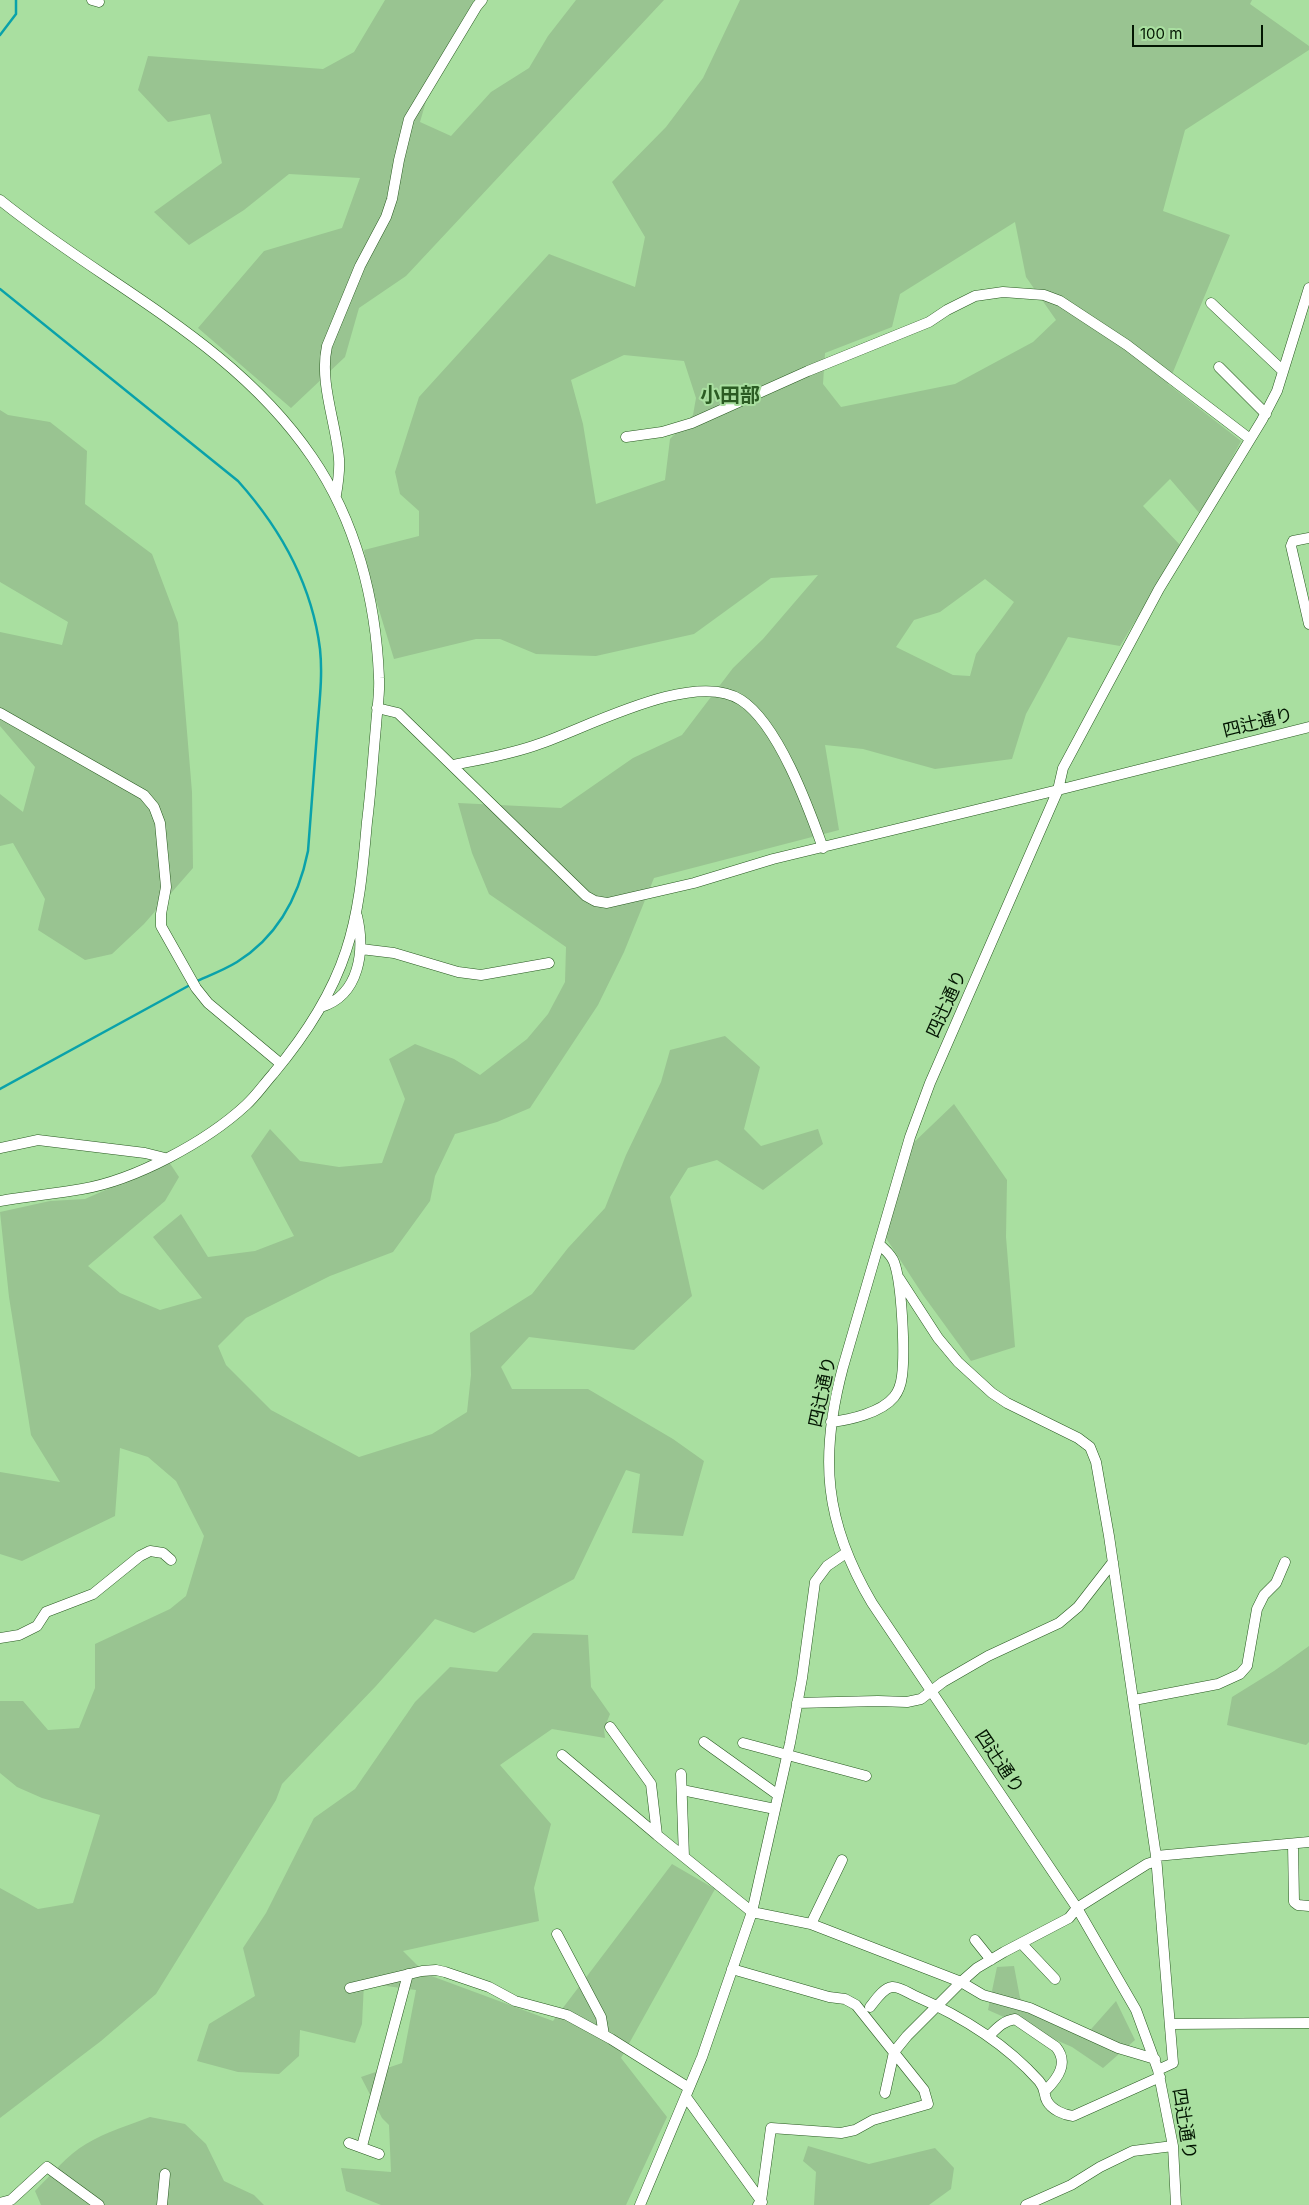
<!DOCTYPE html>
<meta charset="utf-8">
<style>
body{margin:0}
#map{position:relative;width:1309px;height:2205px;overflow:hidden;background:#a9dfa0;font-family:Inter,sans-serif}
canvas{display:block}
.scale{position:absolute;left:1132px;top:25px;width:131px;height:22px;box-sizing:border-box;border:2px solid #031602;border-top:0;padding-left:6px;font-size:15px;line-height:18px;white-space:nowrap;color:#031602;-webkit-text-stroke:4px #a9dfa0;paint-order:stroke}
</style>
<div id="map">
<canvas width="1309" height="2205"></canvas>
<div class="scale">100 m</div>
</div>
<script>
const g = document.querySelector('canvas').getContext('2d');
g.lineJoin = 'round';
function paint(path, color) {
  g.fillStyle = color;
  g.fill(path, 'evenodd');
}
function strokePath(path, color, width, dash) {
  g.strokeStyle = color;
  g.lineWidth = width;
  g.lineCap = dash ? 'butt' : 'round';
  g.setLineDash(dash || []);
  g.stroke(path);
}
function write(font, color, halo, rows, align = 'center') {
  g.font = font + ' Inter,"Noto Sans JP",sans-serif';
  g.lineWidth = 4;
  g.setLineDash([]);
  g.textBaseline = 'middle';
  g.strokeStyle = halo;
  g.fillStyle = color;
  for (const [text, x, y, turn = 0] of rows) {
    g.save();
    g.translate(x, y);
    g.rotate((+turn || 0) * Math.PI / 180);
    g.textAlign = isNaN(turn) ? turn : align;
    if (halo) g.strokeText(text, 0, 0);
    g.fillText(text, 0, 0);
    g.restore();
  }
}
const green = new Path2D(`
 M385,0h89l-37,63 -17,59 31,14 40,-44 38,-24 19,-32 28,-36h88l-258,276 -47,32 -14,49 -54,51 -93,-80 66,-77 78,-23 18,-50 -71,-4 -45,36 -55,35 -35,-33 68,-49 -12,-49 -42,8 -30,-32 10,-34 175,13 31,-17z
 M740,0h512l-2,4 59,42v4l-124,80 -22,81 67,24 -62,149 73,57 -40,74 -31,-36 -27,27 38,40 -61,100 -52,-9 -42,77 -14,45 -77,10 -72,-20 -38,-4 14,85 -185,48 -30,74 -26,53 -68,103 -33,14 -42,12 -20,42 -5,25 -37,51 -63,24 -84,42 -28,28 8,19 45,45 88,47 73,-23 35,-22 4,-37 -1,-42 62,-39 36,-46 37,-40 21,-53 35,-73 9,-32 55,-14 35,31 -16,62 17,17 57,-17 5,15 -60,46 -46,-30 -29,8 -18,29 22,99 -58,54 -105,-13 -28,30 11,22h76l85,50 31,22 -21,75 -51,-3 8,-59 -14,-4 -52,109 -100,54 -39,-14 -59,67 -94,98 -6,16 -120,194 -55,47 -101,77v-230l38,21 35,-6 27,-88 -58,-17 -25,-11 -17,-14v-72h23l25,29 31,-2 16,-40v-44l75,-35 16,-13 18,-60 -28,-55 -28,-24 -28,-9 -5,68 -93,45 -22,-7v-82l60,10 -29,-47 -22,-138 -9,-85 50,-11 35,-2 84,-37 10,15 -14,24 -77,65 32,27 40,17 42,-12 -49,-61 28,-23 27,43 47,-6 39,-15 -43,-80 19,-27 30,32 39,6 43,-4 23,-64 -16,-40 26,-15 39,15 26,16 47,-36 21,-25 17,-32 1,-35 -77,-53 -17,-41 -14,-50 103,5 72,-50 49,-23 51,-67 30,-29 55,-64 -47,3 -77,56 -98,22 -60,-2 -36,-15h-24l-82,20 -26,-85 -4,-24 55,-14v-25l-19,-17 -5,-22 24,-75 130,-143 86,33 10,-50 -33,-55 54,-55 37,-49zM1015,222l11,55 30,43 -23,22 -78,42 -114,23 -18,-23 2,-31 67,-26 8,-33zM624,355l60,6 12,37 -3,17 -23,24 -5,41 -69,24 -13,-80 -12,-44zM985,579l29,23 -38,52 -6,22 -17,-1 -57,-28 18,-27 26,-8z
 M0,410l8,5 42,7 37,29 -2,53 67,50 26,69 14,169 1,76 -49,56 -32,30 -27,6 -47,-30 7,-31 -32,-56 -13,3v-52l23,18 12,-45 -35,-41v-94l62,13 6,-23 -68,-40z
 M954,1104l53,76 -1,57 9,110 -44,14 -48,-66 -39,-60 24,-87z
 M533,1633l55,2 3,52 19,27 -6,15 1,9 -53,-9 -52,36 51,59 -17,64 5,33 -136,30 23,23 127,47 119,-157 43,25 -94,169 46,59 -41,88h-245l-35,-14 -5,-23 50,4 -2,-47 -7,-7 -21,-41 41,-14 14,-73 -52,-7 -2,41 -7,19 -55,-13 -1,26 -20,18 -41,-2 -41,-11 12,-37 46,-28 -12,-48 23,-35 48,-95 41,-29 60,-87 35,-35 47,5z
 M1309,1646v96l-3,3 -79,-20 5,-28 42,-26z
 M1014,1966l6,32 21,19 44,19 31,-35 19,39 -32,28 -31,-21 -84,-37 9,-43z
 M150,2117l35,7 21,20 18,37 30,14 10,10h-223l-6,-14c16,-16 32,-36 51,-47 20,-12 43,-19 64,-27z
 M808,2146l61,18 66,-16 19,20 -3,21 -22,16h-115l2,-33 -13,-11z`);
const stream = new Path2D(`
 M0,35l16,-21v-14
 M0,289l238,192c42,47 74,104 82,168 3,28 -1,56 -3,84 -3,39 -6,78 -9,118 -9,45 -31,86 -71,111 -13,8 -29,14 -42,20
 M0,1089l190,-104`);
const minor = new Path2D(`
 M92,0l7,2
 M0,200c106,86 233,141 312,257 44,64 64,143 67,221 1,15 -2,32 -3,48 -3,32 -5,64 -9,96 -4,43 -7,87 -21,129 -15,46 -42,86 -73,123 -9,10 -17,22 -27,31 -40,37 -111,75 -164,84 -27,5 -55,7 -82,12
 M1211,303l72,68
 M1219,367l47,47
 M626,437l36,-5 30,-9 116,-52 121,-49 18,-12 28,-14 28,-4 41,3 16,6 67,44 123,94
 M336,495c2,-12 4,-24 3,-36 -3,-37 -20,-76 -12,-113l33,-80 26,-49 6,-18 7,-39 10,-41 68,-113 5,-6
 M1309,538l-16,3 -2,5 18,78
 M377,708l21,5 188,183 9,5 12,2 87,-20 79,-24 285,-69 251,-63
 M0,713l144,82 10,12 6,16 6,64 -5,27v12l35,62 12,15 73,61
 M454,765c28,-6 58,-11 85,-21 48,-16 155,-75 202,-44 37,24 67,106 82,148
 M361,949l33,4 64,19 23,3 68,-12
 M321,1007c39,-12 44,-57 36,-91
 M0,1148l38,-8 107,13 20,5
 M899,1278l39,60 20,24 34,31 15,10 71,35 12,9 6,15 13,74 47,320 17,207 -15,7
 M831,1422c18,-2 50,-9 63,-25 5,-6 7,-13 8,-21 3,-24 0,-93 -8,-114 -3,-8 -9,-12 -15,-18
 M0,1638l19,-3 18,-9 9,-14 47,-18 47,-38 10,-5 13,2 8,7
 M1134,1700l84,-16 22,-10 7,-8 10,-57 7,-14 12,-12 9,-21
 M797,1703l81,-2 29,1 14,-3 22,-17 45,-26 71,-33 19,-16 35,-45
 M610,1727l41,57 6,51 95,77 59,12 150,58 22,13 47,13 88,40 37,11
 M704,1742l74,53
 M743,1743l123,33
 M562,1755l95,80
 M681,1774l3,83
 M682,1790l93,19
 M1293,1844l1,58 4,3 11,1
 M1156,1856l153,-14
 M811,1924l31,-64
 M557,1934l44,83 3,18
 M975,1940l16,20
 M1021,1943l34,36
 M732,1969l97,28 16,2 11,6 68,85 4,14 -55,16 -18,10 -14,3 -70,-5 -10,73 -3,4
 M350,1988l72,-17 14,-1 9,2 44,15 26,14 52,14 44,24 78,49
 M870,2007c5,-6 13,-19 22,-20 6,-1 15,5 21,8 46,20 92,48 126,86 8,10 4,13 8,20 5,9 17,14 26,15l87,-39
 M1171,2024l138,-1
 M989,2036c8,-8 14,-15 26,-17l41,28c13,16 2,31 -10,43
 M885,2093l9,-41 13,-16 54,-54 16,-14 27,-16 65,-34 8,-10 70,-44 9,-3
 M686,2097l76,105
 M349,2143l30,11
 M362,2146l46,-172
 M0,2203l11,-3 36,-33 52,38
 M162,2205l3,-31
 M640,2205l62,-148 50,-145 38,-169 12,-65 13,-96 12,-16 19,-13
 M1026,2205l45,-20 29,-18 33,-16 40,-5
 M1176,2205l-3,-59 -15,-76 -22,-60 -59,-102 -205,-305c-48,-81 -53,-146 -29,-236l67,-230 20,-54 128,-293 5,-22 96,-179 103,-169 15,-29 32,-103`);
const streetNames = [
 ["四辻通り",1258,723,-14],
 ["四辻通り",947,1004,-66],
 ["四辻通り",823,1392,-78],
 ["四辻通り",999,1762,56],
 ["四辻通り",1184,2124,81]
];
const quarterNames = [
 ["小田部",730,396]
];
paint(green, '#99c491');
strokePath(stream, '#0aa2aa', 2.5);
strokePath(minor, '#285920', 11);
strokePath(minor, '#fff', 10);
write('18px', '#031602', '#a9dfa0', streetNames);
write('bold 20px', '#2b5c23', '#a9dfa0', quarterNames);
</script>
